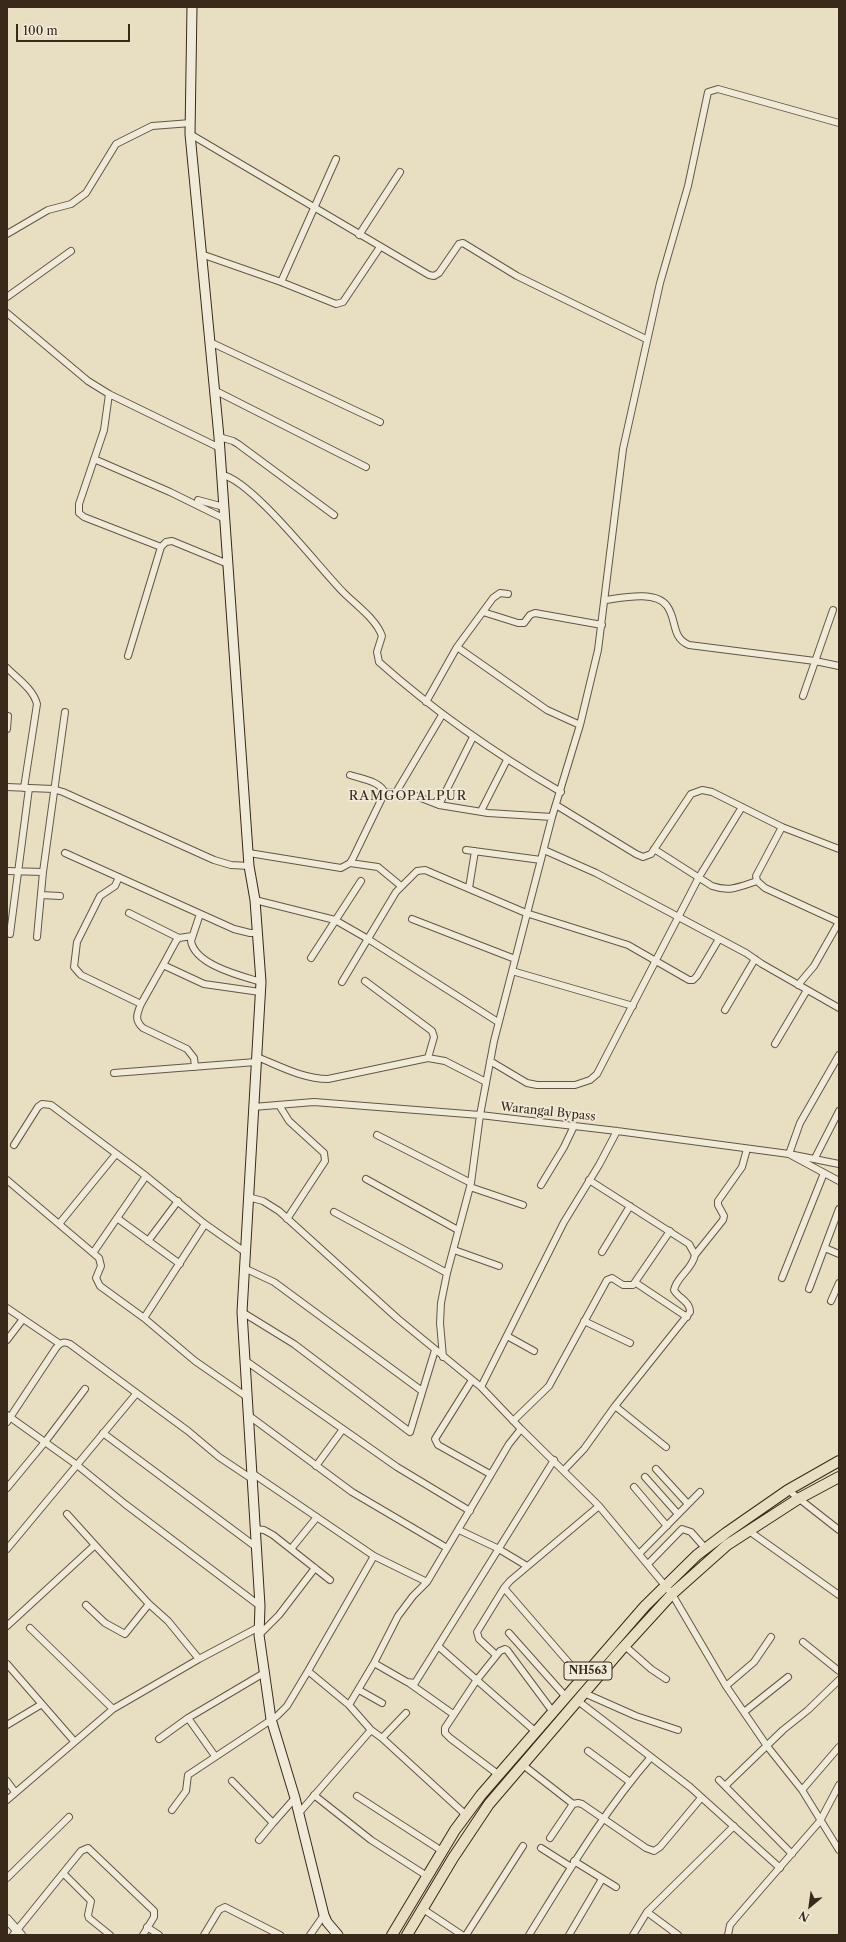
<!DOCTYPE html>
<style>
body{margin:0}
#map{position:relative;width:846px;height:1942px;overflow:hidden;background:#e8dfc3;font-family:"Libre Caslon Text",serif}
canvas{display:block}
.frame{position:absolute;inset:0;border:8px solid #39291a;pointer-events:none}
.north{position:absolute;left:790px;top:1886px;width:40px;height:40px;-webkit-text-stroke:3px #f0ead8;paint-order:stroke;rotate:209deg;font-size:11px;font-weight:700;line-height:16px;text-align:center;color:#39291a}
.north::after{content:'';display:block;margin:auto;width:14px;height:18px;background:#39291a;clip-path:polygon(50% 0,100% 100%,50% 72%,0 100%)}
.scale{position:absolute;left:16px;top:24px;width:114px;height:18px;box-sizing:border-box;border:2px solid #39291a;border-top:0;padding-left:5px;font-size:12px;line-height:14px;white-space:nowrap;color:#39291a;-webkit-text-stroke:3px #f0ead8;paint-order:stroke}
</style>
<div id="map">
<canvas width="846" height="1942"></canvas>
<div class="frame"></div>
<div class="north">N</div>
<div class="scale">100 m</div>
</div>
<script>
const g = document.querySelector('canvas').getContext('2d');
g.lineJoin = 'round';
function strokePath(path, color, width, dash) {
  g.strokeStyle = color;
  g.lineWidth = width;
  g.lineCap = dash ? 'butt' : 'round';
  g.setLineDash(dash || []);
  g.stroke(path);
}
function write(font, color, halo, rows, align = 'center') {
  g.font = font + ' "Libre Caslon Text",serif';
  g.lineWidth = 3.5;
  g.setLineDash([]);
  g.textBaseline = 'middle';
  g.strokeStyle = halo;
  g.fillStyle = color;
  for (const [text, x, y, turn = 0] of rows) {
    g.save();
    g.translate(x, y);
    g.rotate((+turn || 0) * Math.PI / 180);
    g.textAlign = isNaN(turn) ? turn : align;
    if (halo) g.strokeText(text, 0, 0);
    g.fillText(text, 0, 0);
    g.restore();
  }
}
const minor = new Path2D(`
 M190,134l239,141 5,1 5,-3 20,-29 4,-1 54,33 129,63
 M7,234l41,-24 23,-6 15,-11 30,-49 36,-18 39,-3
 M359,235l41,-63
 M201,254l80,28 55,22 7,-2 37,-55
 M281,282l55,-123
 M7,297l64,-46
 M7,313l81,68 21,13 111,54
 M210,342l170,80
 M214,390l152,77
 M109,394l-5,36 -25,74v9l5,4 77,30 5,-5 6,-1 56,23
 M219,437l14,4 5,3 96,71
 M94,459l76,33 55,27
 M222,475c30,5 98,94 122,118 13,13 32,26 38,43l-5,16 2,10c56,50 117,92 182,130
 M198,500l26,7
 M605,600c16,-2 51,-10 62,6 10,13 4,32 22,39l126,16 24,5
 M483,612l35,11h6l6,-8 5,-2 67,12
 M457,647l36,-49 7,-5 8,1
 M128,656l33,-109
 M7,668c11,11 26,21 30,36l-13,84
 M803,696l30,-86
 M426,702l31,-55 90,63 33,15
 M7,729l1,-13
 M350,775c12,4 30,6 35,18
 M7,787l46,2 10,3 151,68 17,5 18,1
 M395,794l47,-79
 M439,805l34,-68
 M556,805l80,49 7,3 8,-3 40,-60 11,-4 10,2 70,35 57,22
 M481,811l26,-51
 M782,827l-26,49 1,5 8,7 74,34
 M654,849l58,37c18,6 27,1 45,-5
 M466,850l75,10
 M544,850l52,23 150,80 16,11 77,44
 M65,853l169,76 16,4h8
 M249,853l92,15 9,-5 3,-5 30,-62 6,-4 27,4 23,9 49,8 64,4
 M350,863l28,4 23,19
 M7,871l36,1
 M119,877l-4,9 -15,10 -23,46 -3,25 7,8 60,29 22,-39 41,19 56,8
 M469,888l6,-37
 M41,895l19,1
 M255,900l80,20 33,19 130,83
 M129,913l50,25
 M200,914l-9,27c4,24 50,35 70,41
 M412,919l103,40
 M10,934l19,-146
 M37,937l6,-65 22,-160
 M311,958l50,-77
 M163,965l13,-24 3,-3 13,-2
 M512,971l121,35
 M365,981l67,50 2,6 -6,21
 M342,982l54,-90 21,-21 8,-1 101,43 102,32 61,35h4l4,-4 22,-37
 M798,985l16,-19 25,-44
 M141,1004c-4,10 -7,16 2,24l44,21 7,9 1,9
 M725,1010l30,-51
 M775,1044l32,-54
 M839,1055l-39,68 -11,31 50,27
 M257,1057c23,9 46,22 71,22l100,-21 17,3 41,21
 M490,1061l37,22 10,2h38l15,-5 7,-6 102,-197 43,-70
 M114,1073l142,-11
 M279,1105l10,16 35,32 1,8 -38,58
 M253,1107l61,-5 166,13 137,16 172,23 50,10
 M377,1135l94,48
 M14,1145l24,-38 4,-3 9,1 95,71 59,48 40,28
 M815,1158l24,-47
 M366,1179l92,51
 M7,1180l92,78 2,8 -5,12 4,8 44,32 51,43 52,36
 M541,1185l23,-38 10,-21
 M470,1187l53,18
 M248,1197l15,4 16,10 118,107 84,69 40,42 78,77 73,88 54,92 41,60 35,44 37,60
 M334,1212l113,61
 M117,1218l63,46
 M59,1224l57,-70
 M148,1241l30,-40
 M825,1248l14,6
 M454,1250l45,16
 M602,1252l28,-46
 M93,1253l53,-77
 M695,1255l28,-35 1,-4 -6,-11v-4l24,-34 5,-18
 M244,1268l30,14 148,109
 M782,1278l42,-105
 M636,1283l51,34
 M809,1289l30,-80
 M831,1301l8,-18
 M7,1308l53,36
 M242,1312l52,32 116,88 25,-82
 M144,1318l61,-94
 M584,1321l46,22
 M507,1336l27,15
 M7,1340l16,-21
 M443,1357l-3,-34 1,-20 6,-30 24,-90 9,-68 14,-74 58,-224 28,-92 18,-75 25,-201 37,-166 28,-97 20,-94 10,-3 121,34
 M246,1361l151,106 73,44
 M472,1380l-37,59 3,6 52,29
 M481,1387l83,-165 35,-57 18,-34
 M615,1406l51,41
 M7,1415l70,50 48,39 135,102
 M248,1415l104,77 95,56
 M513,1421l36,-35 58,-106 5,-2 11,7h10l37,-54
 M7,1422l49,-74c4,-5 7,-7 14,-4l118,87 31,26 33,22
 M103,1433l153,114
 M316,1466l27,-37
 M656,1469l32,35
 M564,1470l20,-21 31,-43 75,-94c0,-11 -12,-14 -16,-22 3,-14 18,-20 21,-35l-6,-11 -100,-64
 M252,1473l122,83 53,26
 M645,1477l33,37
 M634,1487l33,39
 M7,1488l38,-46 40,-53
 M788,1490l51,40
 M67,1514l28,31
 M255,1529l9,1 9,5 57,45
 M459,1530l38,18 30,18
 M749,1531l90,64
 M7,1549l129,-155
 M291,1549l26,-32
 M639,1554l61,-62
 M648,1564l34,-35 9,3 15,17
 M86,1605l19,18 20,11 24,-30
 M7,1626l88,-81 54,59 19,17 31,38
 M30,1628l83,81
 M509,1633l57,64
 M259,1635l20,-20 36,-47
 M803,1642l36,29
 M438,1646l98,86
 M625,1646l26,23 15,10
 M496,1655l-17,-16 -2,-7 27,-44
 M374,1663l33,19 8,1 139,-223
 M7,1664l67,77
 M308,1671l66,-115
 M582,1678l-78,-90 6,-7 89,-75
 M409,1683l44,31
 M726,1686l28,-24 17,-25
 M359,1690l23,13
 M584,1693l52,23 42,14
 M578,1701l112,86 90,81
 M349,1705l25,-42 24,-47 15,-20 14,-14 82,-138 12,-15
 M744,1712l44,-35
 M188,1718l76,-45
 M7,1725l35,-21
 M382,1738l24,-25
 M159,1739l29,-21 27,38
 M588,1751l42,31
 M523,1765l50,39 5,-1 4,1 64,44 8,3 6,-4 41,-49
 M499,1775l-49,-37 -5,-5v-5l31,-47 24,-30 5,-2 2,1 46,62
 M719,1780l73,74
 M7,1781l8,11
 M232,1781l41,42 22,-25
 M725,1786l58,-56 25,-20 31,-30
 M802,1790l37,-43
 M314,1795l57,45 56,36
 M357,1796l85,55
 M7,1800l106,-91 86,-50 60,-32
 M172,1810l14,-19 2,-16 89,-59 10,-10 21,-35 41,34 22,25 11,8 84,77
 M299,1813l72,-83
 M550,1838l23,-34
 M259,1840l14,-17
 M541,1848l30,19
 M574,1861l42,26
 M63,1873l28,28 -3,14 1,3 21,17
 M7,1878l62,-61
 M423,1909l39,26
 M647,1912l31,23
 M147,1927l12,8
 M13,1935l68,-84 7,-3 66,63v6l-11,18
 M204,1935l15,-25 6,-3 55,28
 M310,1935l14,-20
 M466,1935l57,-89
 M529,1935c38,-61 75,-124 122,-178
 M569,1935l33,-56
 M633,1935l14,-23 87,-86
 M728,1935l2,-10 5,-6 85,-98 19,-36`);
const tertiary = new Path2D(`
 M7,1919l14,16`);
const secondary = new Path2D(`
 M192,7l-2,127 29,303 30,429 6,34 6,82 -19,330 18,294 -1,29 12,84 24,79 29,117 3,7 11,13`);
const trunk = new Path2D(`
 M392,1935l63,-105 26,-35 164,-189 52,-51 29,-22 62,-43 51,-29
 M407,1935l46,-77 36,-54 131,-153 52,-57 55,-49 71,-46 41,-22`);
const shields = [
 [588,1671,48]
];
const shieldNames = [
 ["NH563",588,1671]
];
const streetNames = [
 ["Warangal Bypass",548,1112,6]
];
const neighbourhoodNames = [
 ["RAMGOPALPUR",408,796]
];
strokePath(minor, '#655644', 8);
strokePath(tertiary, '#655644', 10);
strokePath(secondary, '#39291a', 11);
strokePath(trunk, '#39291a', 12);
strokePath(minor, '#f0ead8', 6);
strokePath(tertiary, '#f0ead8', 8);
strokePath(secondary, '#f0ead8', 9);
strokePath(trunk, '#e8dfc3', 10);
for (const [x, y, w] of shields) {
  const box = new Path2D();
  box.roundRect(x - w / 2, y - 9, w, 18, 3);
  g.fillStyle = '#f0ead8';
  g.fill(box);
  strokePath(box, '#39291a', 1);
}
write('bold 11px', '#39291a', null, shieldNames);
write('12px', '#39291a', '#f0ead8', streetNames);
g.letterSpacing = '1px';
write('13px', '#39291a', '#f0ead8', neighbourhoodNames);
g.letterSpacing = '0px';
</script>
